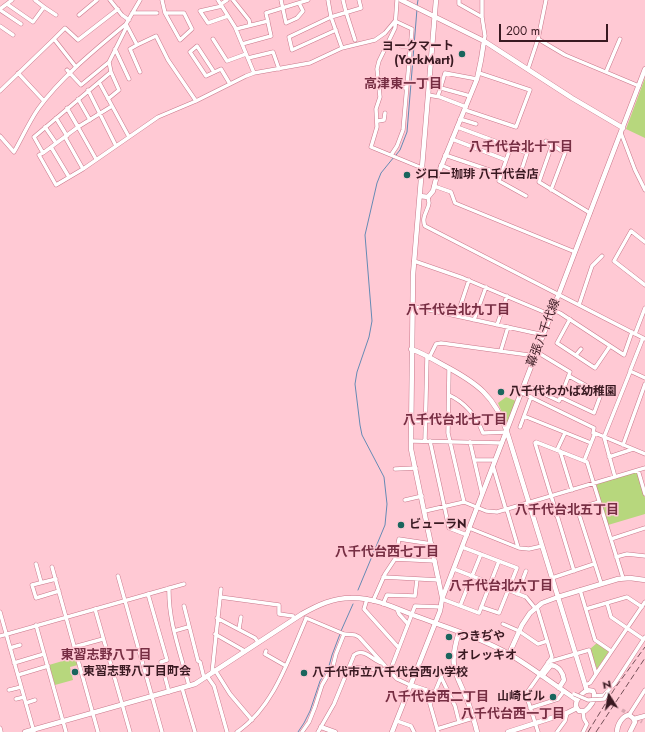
<!DOCTYPE html>
<meta charset="utf-8">
<style>
body{margin:0}
#map{position:relative;width:645px;height:732px;overflow:hidden;background:#ffc9d4;font-family:Jost,sans-serif}
canvas{display:block}
.north{position:absolute;left:589px;top:676px;width:40px;height:40px;-webkit-text-stroke:3px #ffc9d4;paint-order:stroke;rotate:349deg;font-size:11px;font-weight:700;line-height:16px;text-align:center;color:#391921}
.north::after{content:'';display:block;margin:auto;width:14px;height:18px;background:#391921;clip-path:polygon(50% 0,100% 100%,50% 72%,0 100%)}
.scale{position:absolute;left:499px;top:24px;width:109px;height:18px;box-sizing:border-box;border:2px solid #391921;border-top:0;padding-left:5px;font-size:12px;line-height:14px;white-space:nowrap;color:#391921;-webkit-text-stroke:3px #ffc9d4;paint-order:stroke}
</style>
<div id="map">
<canvas width="645" height="732"></canvas>
<div class="north">N</div>
<div class="scale">200 m</div>
</div>
<script>
const g = document.querySelector('canvas').getContext('2d');
g.lineJoin = 'round';
function paint(path, color) {
  g.fillStyle = color;
  g.fill(path, 'evenodd');
}
function strokePath(path, color, width, dash) {
  g.strokeStyle = color;
  g.lineWidth = width;
  g.lineCap = dash ? 'butt' : 'round';
  g.setLineDash(dash || []);
  g.stroke(path);
}
function write(font, color, halo, rows, align = 'center') {
  g.font = font + ' Jost,"Noto Sans JP",sans-serif';
  g.lineWidth = 3;
  g.setLineDash([]);
  g.textBaseline = 'middle';
  g.strokeStyle = halo;
  g.fillStyle = color;
  for (const [text, x, y, turn = 0] of rows) {
    g.save();
    g.translate(x, y);
    g.rotate((+turn || 0) * Math.PI / 180);
    g.textAlign = isNaN(turn) ? turn : align;
    if (halo) g.strokeText(text, 0, 0);
    g.fillText(text, 0, 0);
    g.restore();
  }
}
const green = new Path2D(`
 M645,78v60l-19,-9z
 M506,397l10,4 -8,21h-2l-8,-19z
 M637,472l8,26v16l-37,11 -12,-38 2,-4z
 M597,643l12,8 -12,18 -7,-20z
 M76,657l2,8 -8,2 3,13 -18,5 -6,-20z`);
const stream = new Path2D(`
 M417,6l1,-6
 M396,155l4,-5 7,-18 10,-123
 M358,590l27,-65 2,-21 -3,-27 -22,-42 -2,-10 -5,-41 2,-12 12,-35 3,-16 -7,-86 12,-52 4,-10 13,-16
 M341,631l12,-27
 M298,732l6,-9 6,-12 10,-30 9,-15 3,-11 8,-21`);
const streetTunnel = new Path2D(`
 M622,710l20,12`);
const street = new Path2D(`
 M110,0l12,15 7,5
 M140,0l-14,24v4l-17,34 2,10 -77,65 9,16 -4,2 17,30 27,-16 75,-52 38,-16 50,-25 8,-3 56,-10 32,-15 33,-8 10,-7 10,-12
 M162,0l3,13 15,27 12,-11 -8,-16h-19
 M218,0l17,27 19,46
 M233,0l16,20 1,5
 M281,0l5,23 11,-5 6,-7 -4,-8
 M328,0l3,17 11,31
 M343,0l3,12 9,28
 M397,0l-2,28 -16,33 -2,8 3,28 -4,12 1,18 -6,20 51,21
 M459,0v4l23,13
 M482,0v17l3,19 -1,5
 M7,4l26,18 11,-15 -9,-7
 M221,4l6,-4
 M222,6l-22,5 8,12 20,-7
 M44,7l12,8
 M0,9l12,-9
 M0,10l21,14
 M132,13h25
 M79,15l18,-15
 M0,26l13,9
 M236,29l32,-8
 M336,30l-44,20 -3,-13 42,-20 30,-9 -2,-8
 M213,39l14,22 19,-7
 M538,39l27,16 74,31
 M242,44l29,-8 -5,-23 42,-13
 M137,45l-7,4 10,23
 M401,46h9
 M115,49l14,30
 M248,58l25,-6 6,17
 M76,67l-22,-28 11,-11 13,12 40,-31
 M528,69l10,-30 8,-39
 M67,70l14,15 28,-23
 M214,72l-17,-26 -7,6 16,24 15,-7 9,15
 M606,72l14,-33
 M18,73l26,28
 M99,82l30,55
 M378,85l28,3
 M441,88l29,8
 M88,90l28,56
 M0,91l54,-52
 M428,95l12,2 26,10
 M438,96l7,-23 32,6
 M78,99l12,21
 M108,99l11,-9 -8,-18
 M67,108l11,19 34,-21
 M465,110l51,17 14,-37 -51,-17
 M56,118l11,18
 M460,119l16,5
 M378,121l6,-1 1,-7
 M45,127l11,16
 M457,127l70,26 -8,25 -16,-9 8,-23
 M621,133l14,37 10,20
 M0,136l14,16c8,-14 15,-30 24,-43 23,-32 58,-60 88,-85l11,21 19,-9 12,24 28,41
 M65,137l18,32
 M452,139l54,21
 M546,141l19,12 -14,37
 M552,145l-13,37 51,31
 M51,147l18,30
 M43,153l35,-26 18,32
 M391,155l6,-9 6,-16 9,-101 -17,-8
 M445,155l47,16
 M441,165l23,10
 M503,169l-4,12 27,15
 M434,186l17,6 4,11 120,49
 M428,197c0,0 1,6 1,6 -1,8 -8,14 -4,23l220,113
 M645,242l-14,-11 -17,30 31,24
 M414,261l49,17 88,37
 M579,305l13,-39 10,-10
 M411,306l133,29
 M553,310l7,3 64,42 8,-23
 M457,316l12,-36
 M570,319l-13,24 38,25 15,-22
 M474,320l12,-33
 M497,325l10,-29
 M635,334l10,-26
 M643,338l-13,33 15,7
 M501,350l7,-23
 M576,355l5,-6
 M429,358l7,-14 5,-1 95,13
 M449,368l-1,65 16,69
 M525,385l34,16 11,-29 -33,-20
 M522,393l72,35 -1,5h2l-11,28
 M449,395c17,8 27,20 34,38l24,-1
 M560,397l34,16 7,-19 -32,-18
 M524,416l67,27
 M411,421h66
 M520,427l11,-30
 M595,433l50,21
 M411,441l91,2
 M425,441l2,-85
 M430,441l19,87 18,7
 M470,442l12,52
 M623,445l22,-61
 M557,450l8,-17
 M560,451l12,39
 M609,457l24,-8
 M474,460h21
 M493,466l13,44
 M395,469l21,-1
 M638,470l7,24
 M615,477l-11,-40 26,-65
 M405,500l17,-4
 M577,508l24,75
 M507,510l11,37
 M425,511l39,-9 22,9 11,1 148,-44
 M556,515l43,-13
 M469,528l50,20 10,1 13,-3
 M611,539l34,-11
 M462,547l55,21 -18,45 -18,-6
 M616,557l11,-3 18,2
 M395,559l40,2
 M36,564l5,18
 M52,567l46,165
 M454,569l72,28 9,11
 M574,571l-39,-128 1,-1 51,20 36,116
 M118,576l44,156
 M383,577l56,3
 M552,578l42,-14
 M56,579l-24,6 4,13 23,-7
 M169,588c-1,34 12,66 20,98
 M580,590l15,50 16,11
 M148,594l19,66 -6,2 8,30
 M517,594l9,-23
 M220,597l59,8v9l14,2 1,3
 M367,599l-3,10 34,38
 M442,599l37,14 20,-52
 M373,601l12,-27 10,-15 4,-20 33,5
 M607,603l4,14 32,22
 M383,604l4,-9 28,1 2,-17
 M184,606l14,55 2,1 4,16
 M460,606l21,-52
 M537,607l15,50 -26,37 12,38
 M95,609l35,123
 M397,609l2,5 9,10
 M586,609l41,-12 15,10
 M0,612l34,120
 M217,618l38,20 3,4
 M306,618l38,16 11,1 4,2 38,42 13,6
 M503,624l16,7
 M36,625l30,107
 M239,629l2,-12
 M174,631l14,-4
 M519,631l19,13 9,-3
 M215,634l28,16 1,2
 M0,636l184,-52
 M74,647l29,-8
 M10,648l10,-3
 M266,651l-1,3 21,12
 M548,662l41,-12 7,24
 M14,663l30,-9
 M349,667l34,3 4,-2
 M215,670l15,24 22,26
 M390,671l25,-65 26,1
 M212,673l9,-84
 M18,675l30,-9
 M207,676l7,10 13,46
 M441,677l14,29 4,16
 M585,685l5,-2 55,-81
 M182,688l13,44
 M9,690l12,-3
 M426,690l12,42
 M595,696l9,-1 11,-12 30,-46
 M16,699l8,-2
 M26,703l9,-3
 M430,704l14,-34 10,-2
 M530,708l28,-9 6,-8
 M583,711l1,8 3,5 -4,8
 M629,715l16,-25
 M397,721l14,5 3,6
 M0,728l1,4
 M437,729l36,-11
 M237,732c37,-25 52,-74 69,-113
 M302,732l7,-10 6,-15 7,-22 11,-19 3,-12 8,-20
 M318,732l16,-28 20,-49c10,-8 19,6 28,8
 M557,732l8,-11 2,-8`);
const secondary = new Path2D(`
 M401,0l83,41 88,57 51,30
 M436,0l-23,275 -2,166v8l31,148
 M420,196l8,1 5,-6 3,-12 41,-100 4,-19 3,-19
 M411,349c12,4 23,11 34,17 32,17 50,30 62,66l80,259
 M459,632c-12,38 -2,40 10,73 3,9 6,18 8,27
 M509,654l13,-29 8,-12 12,-10 16,-6 60,-18 12,-1 15,2
 M542,676l9,-11c8,1 12,8 13,15l-5,8
 M410,685l24,8
 M587,690l6,1c4,8 -2,15 -8,20h-6l-3,-4c-1,-7 5,-13 11,-17z
 M634,719l11,-3
 M321,727l14,5
 M25,732l170,-48 107,-70c16,-9 31,-16 49,-16 21,-1 42,9 62,17 32,12 66,22 96,39 24,14 45,31 68,46
 M392,732l48,-121 2,-12 203,-530
 M508,732l59,-19 10,-5
 M617,732c0,-7 5,-16 12,-17l4,3 2,4 -5,10`);
const rail = new Path2D(`
 M588,732l27,-44 30,-41
 M596,732l49,-74`);
const streetBridge = new Path2D(`
 M574,694l14,6 16,-1 4,-6`);
const markers = [
 [462,54,4,"#1a655d"],
 [407,175,4,"#1a655d"],
 [501,392,4,"#1a655d"],
 [401,525,4,"#1a655d"],
 [449,637,4,"#1a655d"],
 [449,656,4,"#1a655d"],
 [75,672,4,"#1a655d"],
 [304,673,4,"#1a655d"],
 [553,697,4,"#1a655d"]
];
const poiNames = [
 ["ヨークマート",454,47,"right"],
 ["(YorkMart)",454,61,"right"],
 ["ジロー珈琲 八千代台店",415,175],
 ["八千代わかば幼稚園",509,392],
 ["ビューラN",409,525],
 ["つきぢや",457,637],
 ["オレッキオ",457,656],
 ["東習志野八丁目町会",83,672],
 ["八千代市立八千代台西小学校",312,673],
 ["山崎ビル",545,697,"right"]
];
const streetNames = [
 ["幕張八千代線",544,333,-69]
];
const neighbourhoodNames = [
 ["高津東一丁目",403,85],
 ["八千代台北十丁目",521,148],
 ["八千代台北九丁目",458,311],
 ["八千代台北七丁目",455,421],
 ["八千代台北五丁目",567,511],
 ["八千代台西七丁目",387,553],
 ["八千代台北六丁目",501,587],
 ["東習志野八丁目",106,656],
 ["八千代台西二丁目",437,698],
 ["八千代台西一丁目",513,715]
];
paint(green, '#b7d77d');
strokePath(stream, '#658ab4', 1);
strokePath(streetTunnel, '#d7a6b0', 3.5, [3.5, 2]);
strokePath(street, '#c9778a', 4.5);
strokePath(secondary, '#c9778a', 5.5);
strokePath(street, '#fff', 3.5);
strokePath(secondary, '#fff', 4.5);
strokePath(rail, '#744e57', 1, [6, 3]);
strokePath(streetBridge, '#c9778a', 4.5, []);
strokePath(streetBridge, '#fff', 3.5);
for (const [x, y, r, color] of markers) {
  const dot = new Path2D();
  dot.arc(x, y, r, 0, 2 * Math.PI);
  g.fillStyle = color;
  g.fill(dot);
  strokePath(dot, '#ffc9d4', 1.5);
}
write('bold 12px', '#391921', '#ffc9d4', poiNames, 'left');
write('12px', '#391921', '#ffc9d4', streetNames);
write('bold 13px', '#772e43', '#ffc9d4', neighbourhoodNames);
</script>
